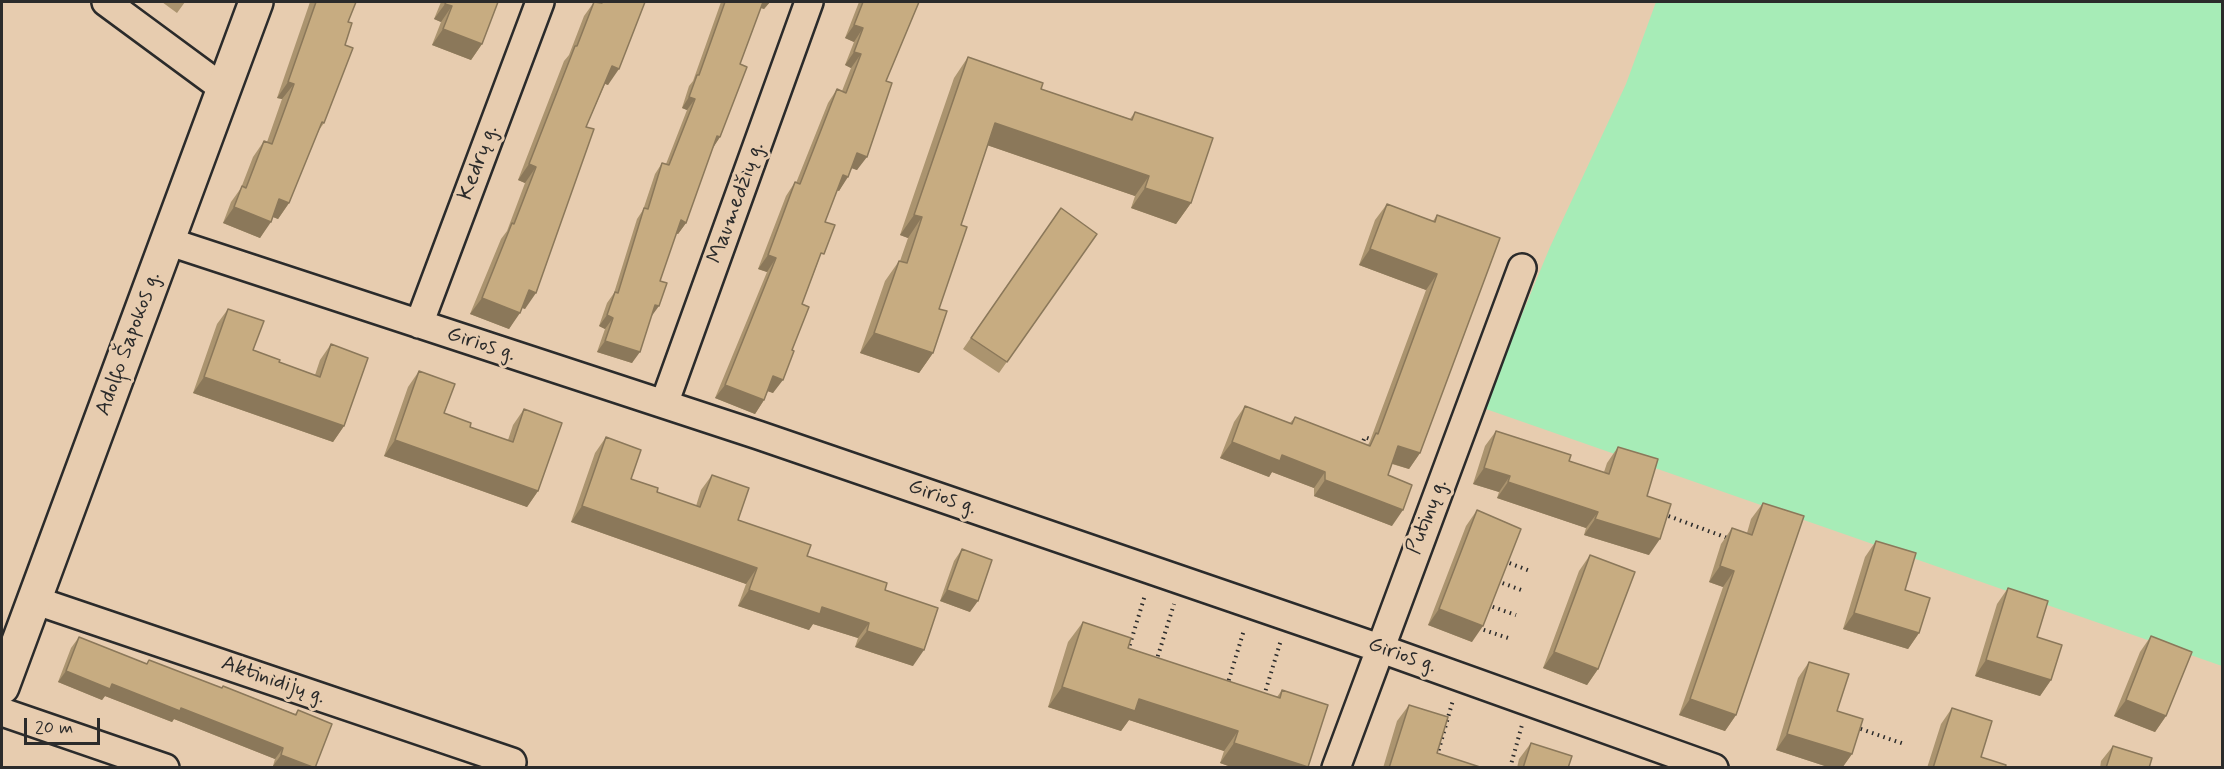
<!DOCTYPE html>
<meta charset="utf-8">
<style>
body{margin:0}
#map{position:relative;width:2224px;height:769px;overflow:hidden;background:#e7ccaf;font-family:Mynerve,sans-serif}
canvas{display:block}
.frame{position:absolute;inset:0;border:3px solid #2b2b2b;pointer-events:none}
.scale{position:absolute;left:24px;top:718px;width:76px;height:27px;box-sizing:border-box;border:3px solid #2b2b2b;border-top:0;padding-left:8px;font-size:18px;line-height:21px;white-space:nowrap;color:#2b2b2b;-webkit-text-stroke:4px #e7ccaf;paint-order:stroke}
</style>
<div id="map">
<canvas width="2224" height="769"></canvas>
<div class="frame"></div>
<div class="scale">20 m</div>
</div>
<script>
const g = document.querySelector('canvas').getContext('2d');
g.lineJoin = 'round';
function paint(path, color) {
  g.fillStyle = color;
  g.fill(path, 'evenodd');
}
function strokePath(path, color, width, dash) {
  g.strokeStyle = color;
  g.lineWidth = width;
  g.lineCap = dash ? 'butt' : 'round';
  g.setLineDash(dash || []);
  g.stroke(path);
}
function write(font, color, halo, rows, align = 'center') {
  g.font = font + ' Mynerve,sans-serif';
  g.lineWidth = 6;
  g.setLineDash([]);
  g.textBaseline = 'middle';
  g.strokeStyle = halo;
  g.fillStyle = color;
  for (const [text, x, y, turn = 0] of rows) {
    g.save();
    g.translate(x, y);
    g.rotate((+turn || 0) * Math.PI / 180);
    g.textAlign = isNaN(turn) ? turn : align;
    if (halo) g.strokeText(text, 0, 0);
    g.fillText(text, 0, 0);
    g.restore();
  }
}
const green = new Path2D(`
 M1656,2h566v664l-739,-258 67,-161 76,-163z`);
const path = new Path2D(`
 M1361,446l4,-9 8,3
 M1663,514l67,25
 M1504,561l26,10
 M1497,581l27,10
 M1487,605l29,10
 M1478,628l30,10
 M1128,651l17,-56
 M1156,662l18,-58
 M1227,686l17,-56
 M1264,696l17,-56
 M1855,727l49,17
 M1437,756l16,-56
 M1510,768l12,-43`);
const minor = new Path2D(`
 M106,2l118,87
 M167,241l591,194 621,213 335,120
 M419,324l121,-322
 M664,404l145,-402
 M34,600l478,162
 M2,712l163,56
 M1336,768l186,-500`);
const tertiary = new Path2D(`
 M2,687l254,-685`);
const wall = new Path2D(`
 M162,2h23l-8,11z
 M310,2h46l-8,20 -3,23 -21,78 -7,10 -28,70 -11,16 -5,-2 -13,21 -37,-15 8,-21 10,-14 12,-31 11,-16 3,1 15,-43 -5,-1z
 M441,2h57l-16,42 -11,16 -39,-15 9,-23 -7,-3z
 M594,2h51l-37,83 -3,-1 -19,43 -61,182 -3,-1 -13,21 -39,-15 31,-75 6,-8 18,-48 -7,-3 46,-119 5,-6 15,-39z
 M721,2h49l-6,7 -4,-1 -20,56 -20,73 -8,11 -26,75 -8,11 -2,-1 -16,48 -9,36 -19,46 -35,-11 8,-23 -6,-3 8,-23 7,-10 23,-74 6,-9 12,-36 7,-11 4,1 21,-54 -5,-2 7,-22 4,-5z
 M859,2h60l-33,79 -29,89 -5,-2 -13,23 -2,-1 -12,32 -7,40 -16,42 -29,89 -5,-2 -4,9 -9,14 -40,-16 52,-126 -9,-3 28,-73 9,-14 1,1 32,-80 9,-14 5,2 9,-23 -6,-3 9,-23 -9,-4z
 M968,57l73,32 89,30 5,-7 56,91 -15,21 -45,-16 4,-12 -148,-51 -26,80 -22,84 -6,44 -14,20 -59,-20 25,-72 14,-20h1l8,-23 -8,-3 54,-157z
 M1387,204l46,17 4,-6 63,23 -80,215 -11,16 -17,-5 -4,11 4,51 -78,-30v-8l-42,-16 -3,5 -49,-19 14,-36 11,-16 45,17 5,-6 73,28 2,-4 56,-151 -67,-25 16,-45z
 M1061,208l36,26 -98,139 -36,-24z
 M228,309l25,41 26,12 36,13 5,-15 11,-16 13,82 -11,16 -140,-49 24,-69z
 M419,371l25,42 26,14 38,13 5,-15 11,-16 14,82 -11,16 -143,-51 24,-69z
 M1496,431l73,30 35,11 3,-9 11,-16 29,49 2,59 -65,-20 2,-7 -89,-30 2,-6 -26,-8 12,-38z
 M606,437l25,42 26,13 39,14 5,-16 11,-15 26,45 69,36 78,34 28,76 -58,-19 3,-9 -45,-14 -4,6 -71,-24 8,-22 -175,-62 24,-69z
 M1763,503l-27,212 -11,16 -46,-16 44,-128 -14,-5 12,-38 11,-16 15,5 4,-14z
 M1477,510l-5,132 -44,-17 38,-99z
 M1876,541l29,49 14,43 -11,16 -65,-20 22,-72z
 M962,549l8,63 -30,-11 14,-40z
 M1590,555l8,114 -11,16 -44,-17 36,-97z
 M2008,588l29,49 14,43 -11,16 -65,-20 22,-72z
 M1083,622l45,26 149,49 5,-7 26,78h-74l-14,-5 4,-12 -95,-31 -8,11 -73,-24 20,-65z
 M2151,636l15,80 -11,16 -41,-16 26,-64z
 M79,637l67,27 3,-4 73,28 1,-2 72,28 3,-4 17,58h-37l-5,-2 2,-7 -101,-40 -2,3 -67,-26 -3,4 -44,-18 13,-34z
 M1809,662l28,49 15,43 -10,14h-11l-55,-18 22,-72z
 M1409,705l28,48 46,15h-100l14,-47z
 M1952,708l29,49 24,11h-78l14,-44z
 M1531,743l37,25h-51l2,-9z
 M2113,746l36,22h-49l1,-7z`);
const shadedWall = new Path2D(`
 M761,2h9l-6,7 -7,-3z
 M445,4l7,2 -11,16 -7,-3z
 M854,25l9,3 -9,14 -9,-4z
 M443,29l39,15 -11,16 -39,-15z
 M854,52l7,2 -10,14 -6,-3z
 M612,66l7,3 -11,16 -7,-3z
 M288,82l6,2 -12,15 -5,-1z
 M689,97l6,2 -8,11 -5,-2z
 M995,123l154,53 -14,20 -154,-53z
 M717,136l3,1 -7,11 -4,-1z
 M857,153l10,4 -10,13 -9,-3z
 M529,164l7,3 -11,16 -7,-3z
 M843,175l5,2 -9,14 -5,-2z
 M1145,188l46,15 -15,21 -45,-16z
 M279,199l10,4 -11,16 -10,-4z
 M234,207l37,15 -11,16 -37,-15z
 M914,215l8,2 -14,21 -8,-3z
 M681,220l5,3 -8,11 -5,-2z
 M1370,249l67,25 -11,16 -67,-25z
 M768,255l8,3 -9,14 -9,-3z
 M529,290l7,3 -11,16 -7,-3z
 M482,298l38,15 -11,16 -39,-15z
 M655,305l4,1 -8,11z
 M607,315l6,3 -8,11 -6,-3z
 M874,333l59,20 -14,20 -59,-20z
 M605,341l35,11 -8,11 -35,-11z
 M773,376l10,4 -10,13 -9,-3z
 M204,377l140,49 -11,16 -140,-49z
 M725,385l39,15 -9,14 -40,-16z
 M395,440l143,51 -11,16 -143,-51z
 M1232,442l50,13 43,17 -11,16 -42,-16 -3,5 -49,-19z
 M1398,446l22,7 -11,16 -22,-7z
 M1484,468l26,8 -11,16 -26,-8z
 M1325,480l78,30 -11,16 -78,-30z
 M1508,482l90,30 -12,16 -89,-30z
 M582,506l175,62 -11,16 -175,-62z
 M1595,519l65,20 -11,16 -65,-20z
 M1720,566l14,5 -11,16 -14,-5z
 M749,590l73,17 47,16 -11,15 -45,-14 -4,6 -71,-24z
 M947,590l31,11 -8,11 -30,-11z
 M1439,609l44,17 -11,16 -44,-17z
 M1854,613l65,20 -11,16 -65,-20z
 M867,631l57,19 -11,16 -58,-19z
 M1554,652l44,17 -11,16 -44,-17z
 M1986,660l65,20 -11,16 -65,-20z
 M66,671l46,13 69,24 102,40 -8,11 -101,-40 -2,3 -67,-26 -3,4 -44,-18z
 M1062,687l77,12 99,32 -14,20 -95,-31 -8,11 -73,-24z
 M1690,699l46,16 -11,16 -46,-16z
 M2126,700l40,16 -11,16 -41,-16z
 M1787,734l65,20 -10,14h-11l-55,-18z
 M1234,743l74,24 -74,1 -14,-5z
 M281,755l33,13h-36l-5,-2z`);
const building = new Path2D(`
 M316,2h40l-8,20 4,1 -7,22 8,3 -29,75 -2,-1 -33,81 -10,-4 -8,23 -37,-15 8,-21 4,2 18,-47 8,3 22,-60 -6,-2z
 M446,2h52l-16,42 -39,-15 9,-23 -7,-2z
 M594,2l8,1v-1h43l-26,67 -7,-3 -26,61 8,2 -58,164 -7,-3 -9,23 -38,-15 30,-75 2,1 22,-57 -7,-3 46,-118h2z
 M725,2h38l-23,62 7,3 -27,70 -3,-1 -31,87 -5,-3 -21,61 7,2 -8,23 -4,-1 -15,47 -35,-11 8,-23 -6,-3 8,-23 3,1 26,-85 4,1 14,-46 7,2 26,-66 -6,-2 8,-22h2z
 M863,2h56l-33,79 6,2 -25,74 -10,-4 -9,24 -5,-2 -18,47 10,3 -11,29 -3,-1 -19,51 7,3 -17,43 2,1 -11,29 -10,-4 -9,24 -39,-15 51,-127 -8,-3 27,-73 5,2 37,-95 9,4 15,-39 -7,-2 9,-24 -9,-3z
 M968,57l75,26 -2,6 91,31 3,-8 78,26 -22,65 -46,-15 4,-12 -154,-53 -34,102 6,2 -28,82 8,2 -14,42 -59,-20 25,-72 8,2 15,-46 -8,-2z
 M1387,204l48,18 2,-7 63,23 -80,215 -22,-7 -10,29 24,10 -9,25 -78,-30v-8l-43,-17 -2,6 -48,-19 13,-36 47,18 3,-7 75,29 6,-13 2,1 59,-160 -67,-25z
 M1061,208l36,26 -90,128 -36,-24z
 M228,309l36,12 -11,29 27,10 -1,2 41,15 11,-33 37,14 -24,68 -140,-49z
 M419,371l36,13 -11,29 27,10 -1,4 43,15 11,-33 38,14 -24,68 -143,-51z
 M1496,431l75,24 -2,6 40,13 9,-27 40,12 -11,37 24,8 -11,35 -65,-20 3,-7 -90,-30 2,-6 -26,-8z
 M606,437l35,13 -10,29 27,9 -1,4 43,15 12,-32 37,13 -11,32 73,25 -4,11 80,27 -2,7 53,18 -14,42 -57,-19 2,-8 -47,-16 -2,7 -71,-24 8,-22 -175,-62z
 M1763,503l41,13 -68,199 -46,-16 44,-128 -14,-5 12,-38 20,7z
 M1477,510l44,19 -38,97 -44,-17z
 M1876,541l40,12 -11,37 25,8 -11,35 -65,-20z
 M962,549l30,11 -14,41 -31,-11z
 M1590,555l45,17 -37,97 -44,-17z
 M2008,588l40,13 -11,36 25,8 -11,35 -65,-20z
 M1083,622l48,16 -3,10 152,50 2,-8 46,15 -20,62 -74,-24 4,-12 -99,-32 -4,12 -73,-24z
 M2151,636l41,16 -26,64 -40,-16z
 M79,637l68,27 2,-4 73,28 1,-2 73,29 2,-5 34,14 -17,44 -34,-13 2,-7 -102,-40 -1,3 -68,-27 -2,5 -44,-18z
 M1809,662l40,12 -12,37 26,8 -11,35 -65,-20z
 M1409,705l39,12 -11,36 46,15h-94z
 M1952,708l40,13 -11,36 25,8 -1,3h-72z
 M1531,743l41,13 -4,12h-45z
 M2113,746l39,12 -3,10h-43z`);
const streetNames = [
 ["Kedrų g.",479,163,-70],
 ["Maumedžių g.",737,203,-70],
 ["Adolfo Šapokos g.",129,344,-70],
 ["Girios g.",481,345,18],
 ["Girios g.",942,498,19],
 ["Putinų g.",1428,517,-69],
 ["Girios g.",1402,656,19],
 ["Aktinidijų g.",273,681,19]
];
paint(green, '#a7ecb7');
strokePath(minor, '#2b2b2b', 32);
strokePath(tertiary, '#2b2b2b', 38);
strokePath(path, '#2b2b2b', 4, [1.5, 4.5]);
strokePath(minor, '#e7ccaf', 27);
strokePath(tertiary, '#e7ccaf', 33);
paint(wall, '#ab946f');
paint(shadedWall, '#8b785a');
paint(building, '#c7ac81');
strokePath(building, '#8b785a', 1.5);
write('22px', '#2b2b2b', '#e7ccaf', streetNames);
</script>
